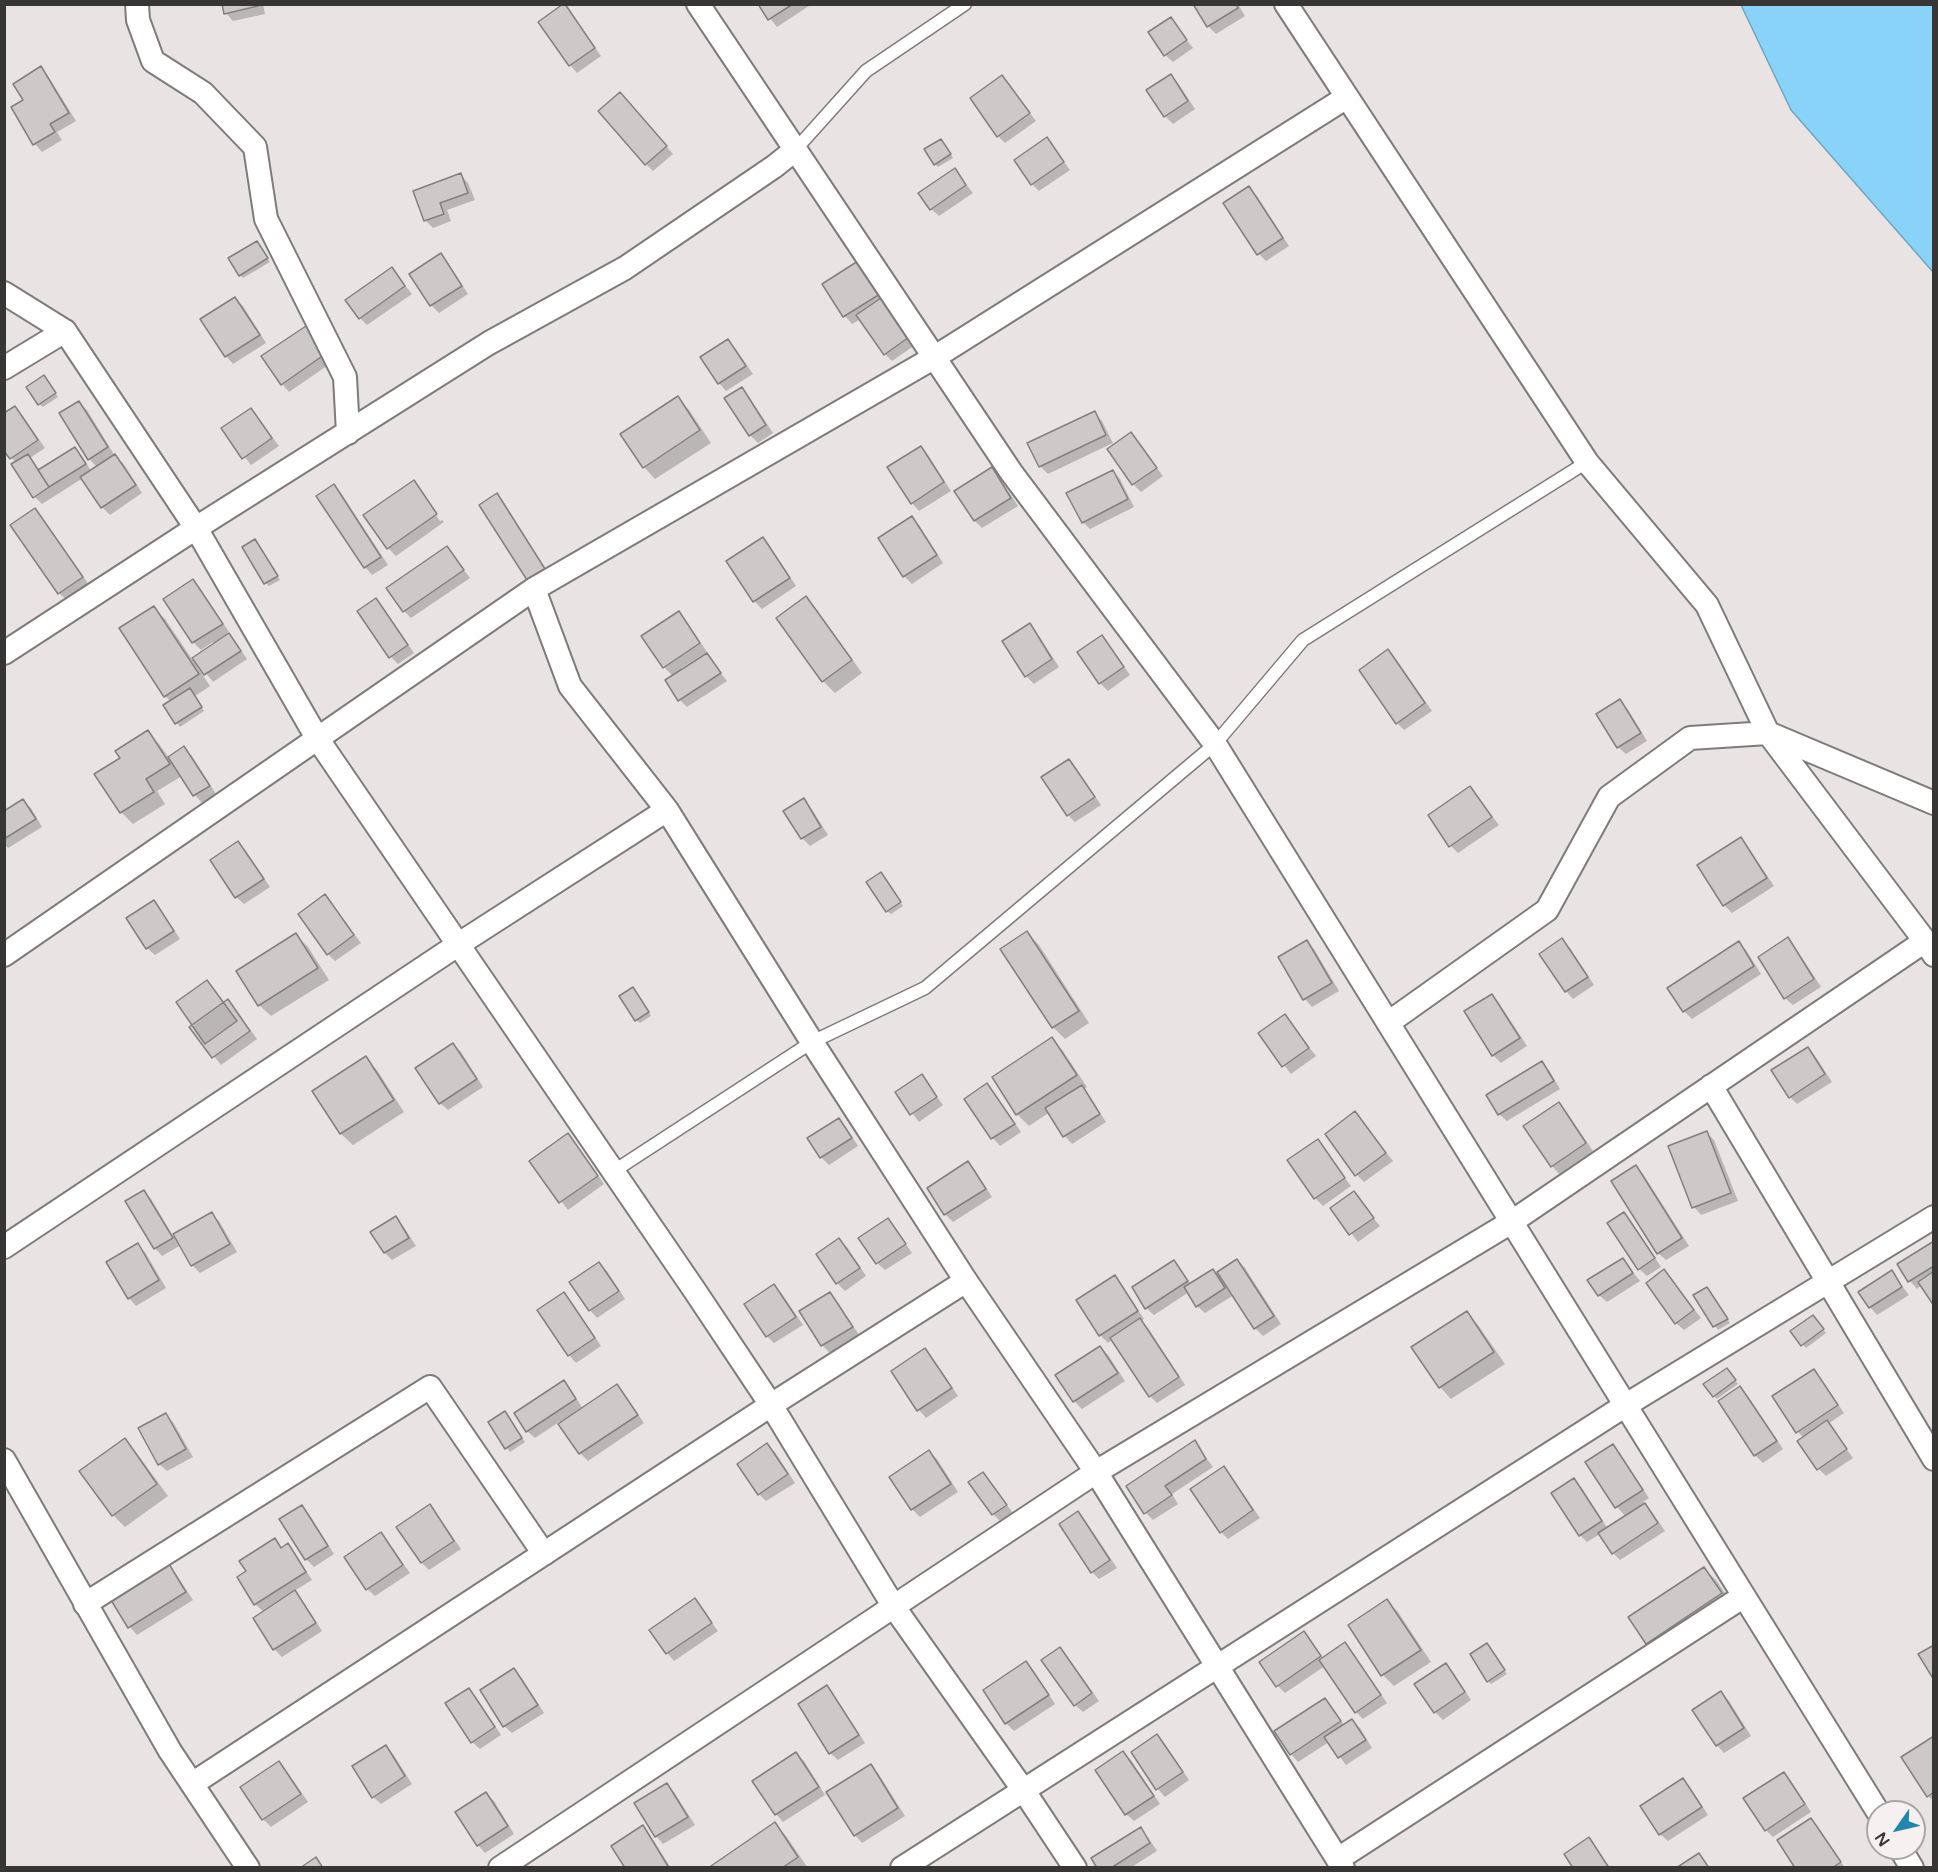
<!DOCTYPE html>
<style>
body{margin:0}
#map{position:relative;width:1938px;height:1872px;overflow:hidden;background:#e9e4e3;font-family:"Varela Round",sans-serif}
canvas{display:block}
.frame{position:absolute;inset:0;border:6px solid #383635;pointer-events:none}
.north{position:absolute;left:1866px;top:1800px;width:60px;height:60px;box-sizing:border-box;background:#f6f1f0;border:2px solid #aaa6a5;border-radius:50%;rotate:236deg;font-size:16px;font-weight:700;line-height:24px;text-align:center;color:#383635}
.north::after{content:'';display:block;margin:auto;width:21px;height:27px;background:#2085af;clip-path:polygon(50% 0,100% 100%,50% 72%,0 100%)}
</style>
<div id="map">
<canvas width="1938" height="1872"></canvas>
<div class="frame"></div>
<div class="north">N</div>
</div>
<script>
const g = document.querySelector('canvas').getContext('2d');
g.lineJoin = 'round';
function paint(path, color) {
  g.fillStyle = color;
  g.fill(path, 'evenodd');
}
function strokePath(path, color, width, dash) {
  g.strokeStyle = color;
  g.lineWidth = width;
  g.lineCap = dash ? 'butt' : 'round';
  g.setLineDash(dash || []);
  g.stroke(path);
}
const water = new Path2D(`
 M1741,5h192v267l-142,-162z`);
const shadow = new Path2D(`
 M224,4h39l2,10 -32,7 -7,-8z
 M759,4h48l2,2 -32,21z
 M1195,4h43l7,12 -29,18 -8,-8z
 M564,6l7,7 30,43 -24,17 -7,-8z
 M1170,19l23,29 -20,14 -8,-7z
 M41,68l7,8 28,45 -19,11 5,8 -20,12 -7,-8 -22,-36 12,-8z
 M1171,76l7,7 17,26 -22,15 -8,-8z
 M1002,77l34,44 -31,22 -7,-7z
 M628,102l45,52 -20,17 -7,-7z
 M1047,139l23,31 -31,21 -7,-7z
 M944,144l9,14 -15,9 -3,-3z
 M955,170l18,23 -34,23 -8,-7z
 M461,175l7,8 7,17 -28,10 4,11 -18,7 -8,-8z
 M1249,188l8,8 32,50 -23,15 -7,-7z
 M260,246l10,16 -27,16 -3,-3z
 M441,255l7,8 20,31 -29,19 -8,-8 -20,-31z
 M858,262l57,83 -23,16 -7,-7 -24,-35 -9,5 -7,-8 -21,-31z
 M392,269l20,25 -45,31 -7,-7z
 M235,299l8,7 23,37 -33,21 -7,-8z
 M308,326l26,35 -45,31 -7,-8z
 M728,340l7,8 18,26 -27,17 -7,-8z
 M47,381l11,16 -15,10 -4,-3z
 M741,389l8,8 24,36 -15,10 -8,-8 -23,-36z
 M677,398l12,12 22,33 -56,36 -11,-12z
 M79,403l8,7 28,46 8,7 19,30 -32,22 -8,-8 -19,-29 -41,26 -7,-7 -21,-33 2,-1 -12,-14 11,-41 8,8 22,32 -15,10 10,13 35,-23 7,8 9,15 6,-4 -8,-8z
 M251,410l28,36 -28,19 -28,-36z
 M1095,413l7,8 11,22 -65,31 -8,-8 -11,-22z
 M1131,434l32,42 -22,16 -8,-8 -24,-35z
 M921,447l7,8 23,36 -32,20 -7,-8z
 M992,469l7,8 19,29 -36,22 -7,-7z
 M1113,471l7,8 14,28 -44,22 -7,-7z
 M414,482l6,7h-2l22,32 2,-1 2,2 -48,34 -8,-8z
 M334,486l7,7 47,72 -16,10 -7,-8z
 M497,495l7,8 47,74 -15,10 -8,-8z
 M35,510l7,7 47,68 -22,15 -8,-7z
 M911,518l8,7 24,38 -31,21 -8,-8z
 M763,539l7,8 26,39 -34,23 -8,-8 -26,-40z
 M258,544l22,36 -11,6 -3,-3z
 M447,548l23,30 -59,40 -7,-7z
 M193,581l7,7 29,44 -2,1 9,10 11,16 -34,23 -19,-24 20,-13 -1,-3 -12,8 -8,-8 -28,-43z
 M806,598l11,12 45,63 -27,20 -12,-12z
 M376,600l7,7 31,46 -16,11 -7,-7z
 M154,608l11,11 45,67 -15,10 9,15 -24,16 -15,-21 6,-4 -6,-6z
 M678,613l8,8 21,31 -26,16 2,3 24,-16 20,26 -40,26 -7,-7 -6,-23 -10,-10 -21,-31z
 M1029,625l8,8 22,34 -25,17 -8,-8 -22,-35z
 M1101,637l8,8 21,30 -22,16 -8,-8 -21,-30z
 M1388,651l8,8 36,52 -28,19 -7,-7z
 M1619,701l8,7 20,33 -21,13 -8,-7z
 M148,732l11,12 10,14 15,-10 8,8 24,38 -14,9 -7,-8 -13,-19 -25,15 8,13 -32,20 -12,-12 -25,-38 26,-16z
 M1068,760l8,8 25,37 -26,17 -7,-7z
 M1470,788l29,37 -41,28 -7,-7z
 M804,800l7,8 17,27 -18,11 -8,-8z
 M23,801l8,7 11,19 -34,21 -4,-4v-31z
 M1741,839l7,8 26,39 -42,27 -8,-8z
 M238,843l8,8 24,36 -26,17 -8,-7z
 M884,878l19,28 -12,8 -4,-3z
 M325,896l36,47 -26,18 -7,-7z
 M154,902l7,8 19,29 -25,16 -8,-7z
 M1027,933l12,12 50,78 -24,16 -12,-12z
 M296,935l12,12 21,33 -58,36 -12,-11z
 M1788,939l7,8 26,40 -28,18 -8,-7z
 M1562,940l8,8 24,37 -21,14 -7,-8z
 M1306,942l8,7 25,42 -27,16 -7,-8z
 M1738,943l8,7 15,24 -69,45 -8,-8 -15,-23z
 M207,982l18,21 3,-2 7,8 22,30 -36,26 -30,-38z
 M636,992l15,24 -11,7 -4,-3z
 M1492,996l7,7 28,43 -26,17 -8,-8z
 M1285,1016l31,40 -25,18 -31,-40z
 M1052,1039l11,12 24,36 -3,2 22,33 -34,22 -7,-8 -15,-24 -21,14 -12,-12z
 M453,1045l8,7 22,35 -35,23 -8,-7z
 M1808,1048l7,8 17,26 -35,22 -7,-7z
 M365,1058l12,12 27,42 -51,33 -12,-11 -27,-43z
 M1541,1063l8,7 11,19 -53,32 -8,-7z
 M921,1076l22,29 -24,17 -22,-29z
 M987,1085l7,8 27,39 -21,14 -7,-8 -27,-39z
 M1558,1104l8,7 27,40 -34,23 -7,-8z
 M1355,1113l38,48 -29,21 -7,-7z
 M839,1119l7,8 12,19 -29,19 -8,-8 -11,-19z
 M1707,1133l7,7 24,61 -37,14 -7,-8z
 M568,1135l7,8 29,41 -36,26 -37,-49z
 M1317,1141l34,45 -28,20 -8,-8z
 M968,1163l7,7 17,27 -39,25 -8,-8 -16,-26z
 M1636,1167l7,7 46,72 -23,14 -8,-7z
 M144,1191l7,8 22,37 39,-22 7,7 18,31 -37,21 -8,-8 -11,-20 -19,11 -7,-8z
 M1353,1193l27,33 -22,16 -26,-34z
 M1623,1214l8,7 30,46 -14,9 -8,-7z
 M396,1218l7,8 13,20 -24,14 -7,-7z
 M888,1220l7,8 17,25 -27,17 -8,-7z
 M839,1240l8,7 19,29 -21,15 -8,-8 -19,-29z
 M1934,1243v60l-12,-18 -5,4 -7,-8z
 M138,1245l7,7 21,36 -30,18 -7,-8z
 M1237,1260l8,8 36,56 -18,12 -8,-8 -21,-33 -29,18 -8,-7 -8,-14 -35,23 -8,-7 28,-46 17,22 22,-13 9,9z
 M1623,1260l17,21 -33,21 -8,-7z
 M599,1264l8,7 18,28 -28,19 -7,-8z
 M1664,1271l37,47 -17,12 -8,-7z
 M1891,1272l18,23 -32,20 -7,-8z
 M1115,1277l7,8 22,34 -3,2 7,7 37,57 -28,18 -7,-7 -37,-57 -5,4 -8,-8z
 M774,1286l8,8 21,31 -29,18 -7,-7z
 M1710,1292l20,31 -12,7 -23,-34z
 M564,1294l7,7 30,45 -25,17 -7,-8z
 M830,1294l7,7 22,34 -29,18 -7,-7 -22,-34z
 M1467,1313l11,12 27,39 -54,35 -11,-12z
 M1816,1320l10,13 -20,15 -14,-16z
 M1100,1347l8,8 17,26 -43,28 -8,-8 -17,-25z
 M925,1350l7,7 26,39 -32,22 -7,-8 -26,-39z
 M1814,1371l7,8 23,34 -16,11 25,34 -27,18 -7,-7 -15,-31 -6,-6z
 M1730,1373l8,11 -21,15 -3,-3z
 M564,1382l7,8 12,19 34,-23 7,8 20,29 -56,38 -8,-8 -21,-31 -24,16 -8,-7z
 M1740,1388l8,8 35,53 -20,14 -8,-8 -35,-53z
 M165,1415l8,7 20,35 -26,14 -8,-7z
 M508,1416l17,26 -15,10 -20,-29z
 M124,1440l12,12 32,44 -43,31 -12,-12 -31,-44z
 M1194,1442l19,25 -41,27 6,10 -25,16 -7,-7z
 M767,1445l8,7 20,31 -29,18 -7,-7z
 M1612,1446l8,7 29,45 -6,4 9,10 13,19 -45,29 -7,-7 -13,-19 -13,8 -7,-7 -6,-55 8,8 26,41 18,-12 -9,-10 -30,-45z
 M929,1452l8,7 21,33 -38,25 -8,-8z
 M1223,1468l8,8 29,42 -32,21 -7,-7z
 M983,1474l30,39 -12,9 -8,-8z
 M430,1506l7,8 24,35 -32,21 -7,-7 -24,-36z
 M302,1507l7,7 25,40 -20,13 -8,-8 -25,-39z
 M1078,1512l7,8 32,48 -18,11 -7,-7z
 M381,1534l7,8 22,31 -35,23 -8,-7z
 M275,1540l8,9 5,-4 7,8 17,27 -18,11 8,9 20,31 -40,26 -8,-8 -10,-37 -9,-8 -7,-33z
 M169,1566l7,8 17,26 -56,35 -7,-8 -17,-26z
 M1704,1569l12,11 17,25 -74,49 -12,-11z
 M695,1600l23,31 -44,30 -7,-8z
 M1387,1601l11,11 33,50 -37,24 -11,-11z
 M1303,1633l20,25 22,-14 7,8 35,51 -24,16 -7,-7 -31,-46 -40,27 -7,-7z
 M1487,1645l20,29 -16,10 -3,-3z
 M1060,1648l7,8 32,45 -16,11 -8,-7z
 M1026,1663l8,8 21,33 -41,27 -8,-8z
 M1445,1665l8,7 18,28 -28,20 -8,-8z
 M514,1670l8,8 22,35 -32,20 -8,-7z
 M827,1687l7,8 31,48 -27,17 -8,-7z
 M469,1690l7,7 25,38 -21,14 -8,-7z
 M1721,1693l8,8 22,35 -27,17 -7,-8z
 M1325,1700l20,26 7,-5 8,7 12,20 -26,17 -17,-23 -31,20 -7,-8z
 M1157,1736l8,8 24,36 -24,17 -7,-8 -25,-36z
 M1934,1737v64l-6,-5z
 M385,1746l8,8 19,30 -31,20 -8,-7z
 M1123,1753l8,7 29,44 -26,17 -8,-7z
 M796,1754l8,7 21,34 -42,27 -7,-8z
 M279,1762l7,8 22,32 -37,25 -8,-8 -21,-32z
 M870,1766l8,7 27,43 -43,27 -7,-8z
 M1784,1774l7,7 20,31 -38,25 -7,-7z
 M1682,1780l8,7 18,28 -40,26 -8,-7z
 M667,1785l7,7 21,33 -32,19 -7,-8z
 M486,1794l8,7 20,33 -29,19 -7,-8z
 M1811,1820l7,7 27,41h-48z
 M775,1824l11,12 22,32h-97z
 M643,1827l7,8 21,33h-44z
 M1140,1829l8,8 9,14 -27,17h-31z
 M1588,1839l8,8 14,21h-35z`);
const building = new Path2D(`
 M222,4h36v2l-34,8z
 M563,4h2l30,44 -26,18 -31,-44z
 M758,4h35l-25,16z
 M1193,4h43l2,4 -31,19z
 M1171,17l16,23 -23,16 -16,-24z
 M41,66l28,47 -19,11 5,8 -22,13 -22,-38 12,-7 -10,-16z
 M1171,74l17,27 -24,16 -18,-27z
 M1002,75l28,38 -33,24 -27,-39z
 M620,92l47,54 -22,19 -47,-54z
 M1047,137l17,25 -33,23 -17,-25z
 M941,139l10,15 -17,11 -10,-16z
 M955,168l11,17 -36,25 -12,-17z
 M461,173l7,20 -28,10 4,11 -20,7 -11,-30z
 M1249,186l34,52 -26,17 -34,-52z
 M257,241l11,17 -29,18 -11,-18z
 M441,253l21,33 -32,20 -21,-32z
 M858,261l22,33 -37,23 -21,-33z
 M392,267l13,19 -46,33 -14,-19z
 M235,297l25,38 -35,22 -25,-38z
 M881,298l28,39 -25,18 -28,-40z
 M309,324l19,28 -47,33 -20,-29z
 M728,339l18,27 -28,18 -18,-27z
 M44,375l12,18 -18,12 -12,-18z
 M742,387l24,38 -17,11 -25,-38z
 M678,396l22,34 -57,38 -23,-34z
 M79,401l29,46 -20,13 -29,-47z
 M15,406l23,34 -28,19 -6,-8v-38z
 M251,408l21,30 -30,21 -21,-31z
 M1095,411l11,24 -67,32 -12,-24z
 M1131,432l26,36 -25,17 -25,-36z
 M921,446l23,36 -33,22 -24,-37z
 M75,447l11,17 -37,23 -11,-17z
 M28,454l21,33 -16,11 -22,-34z
 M115,454l21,31 -35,23 -21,-31z
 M992,467l19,31 -37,23 -20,-30z
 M1113,470l15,29 -46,24 -16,-30z
 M414,480l23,34 -50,35 -24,-34z
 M334,484l47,73 -17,11 -48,-72z
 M497,493l48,76 -18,11 -48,-75z
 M35,508l48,69 -25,17 -48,-69z
 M912,516l25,39 -34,22 -25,-39z
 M763,537l27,41 -37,24 -27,-41z
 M255,539l23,37 -14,8 -22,-37z
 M447,546l17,24 -61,42 -17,-24z
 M193,579l30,45 -31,19 -29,-44z
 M806,596l46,64 -30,22 -46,-64z
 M376,598l32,47 -19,13 -32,-47z
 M154,606l45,68 -35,23 -45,-69z
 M679,611l21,32 -37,25 -22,-32z
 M1030,623l22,36 -27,18 -23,-36z
 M229,633l12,18 -37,24 -12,-17z
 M1102,635l22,32 -25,17 -22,-32z
 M1388,649l37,54 -29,21 -37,-54z
 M707,653l14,20 -43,28 -13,-21z
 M190,688l12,19 -27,17 -12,-19z
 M1620,699l21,34 -24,15 -21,-34z
 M148,730l22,34 -24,15 8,13 -34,21 -26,-39 26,-16 -5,-7z
 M184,746l26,40 -17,10 -25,-39z
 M1069,759l26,38 -28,19 -26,-39z
 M1470,786l22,31 -43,30 -21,-32z
 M804,798l17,29 -20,12 -18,-28z
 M23,799l13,20 -32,20v-28z
 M1741,837l26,41 -44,28 -26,-41z
 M238,841l26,38 -29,19 -25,-38z
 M881,872l20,30 -15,10 -20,-30z
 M325,894l29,41 -27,20 -29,-41z
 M154,900l20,31 -28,18 -20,-31z
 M1027,931l52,80 -27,17 -52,-79z
 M296,933l22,35 -60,38 -22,-35z
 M1788,937l26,42 -30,20 -26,-42z
 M1562,938l26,39 -23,15 -26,-38z
 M1307,940l25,43 -29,17 -25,-43z
 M1739,941l15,25 -71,46 -16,-24z
 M207,980l30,41 -32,23 -29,-42z
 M633,987l16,25 -14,9 -16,-25z
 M1492,994l28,44 -28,18 -28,-45z
 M228,999l22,32 -38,27 -23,-31z
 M1285,1014l24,34 -27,19 -24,-34z
 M1052,1037l25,38 -61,40 -24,-38z
 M453,1043l24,36 -38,25 -24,-36z
 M1808,1047l17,27 -36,24 -18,-28z
 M366,1056l28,44 -54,34 -28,-43z
 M1542,1061l12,20 -56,34 -12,-20z
 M922,1074l15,23 -27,18 -15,-23z
 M987,1083l28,41 -24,15 -27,-40z
 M1082,1085l18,29 -37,23 -18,-29z
 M1559,1102l27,41 -35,24 -28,-41z
 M1355,1111l31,42 -31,23 -30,-42z
 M839,1118l13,20 -32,20 -13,-20z
 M1707,1131l24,62 -39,15 -24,-62z
 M568,1133l30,43 -39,27 -30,-42z
 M1318,1139l27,39 -31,21 -27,-39z
 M968,1161l18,28 -42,26 -17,-27z
 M1636,1165l46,73 -25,16 -46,-73z
 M144,1190l29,48 -19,11 -29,-48z
 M1354,1191l20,27 -25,17 -19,-27z
 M212,1212l18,32 -39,22 -18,-32z
 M1624,1212l31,46 -17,12 -31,-47z
 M396,1216l13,22 -25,15 -14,-21z
 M888,1218l18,26 -30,20 -18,-26z
 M839,1238l21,30 -24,16 -20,-30z
 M1934,1241v25l-26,16 -11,-18z
 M138,1243l21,37 -31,19 -22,-37z
 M1623,1258l10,15 -35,23 -11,-16z
 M1237,1259l37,57 -20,13 -37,-57z
 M1174,1260l14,21 -43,28 -13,-22z
 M599,1262l20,29 -30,20 -20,-29z
 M1213,1269l12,19 -29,19 -12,-20z
 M1664,1269l30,41 -19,14 -29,-41z
 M1892,1270l10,17 -33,21 -11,-16z
 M1934,1271v35l-16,-24z
 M1115,1275l23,36 -39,25 -23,-36z
 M774,1284l22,33 -30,20 -22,-33z
 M1707,1287l21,32 -15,8 -20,-32z
 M564,1292l31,46 -27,18 -31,-46z
 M830,1292l23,35 -32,19 -22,-35z
 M1467,1311l27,41 -55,36 -28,-41z
 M1813,1315l11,14 -23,17 -11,-15z
 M1140,1318l39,59 -30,20 -39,-59z
 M1100,1346l18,27 -45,29 -18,-27z
 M925,1348l27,40 -35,23 -26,-40z
 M1727,1368l9,12 -23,17 -10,-13z
 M1814,1369l24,36 -42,28 -24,-37z
 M564,1380l12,19 -50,33 -12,-19z
 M617,1384l21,31 -59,39 -21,-30z
 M1740,1386l37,55 -23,15 -36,-55z
 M505,1411l17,27 -17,11 -17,-27z
 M166,1413l20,36 -28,16 -20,-37z
 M1827,1420l20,29 -30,21 -20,-29z
 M125,1438l32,46 -45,32 -33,-45z
 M1195,1440l11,19 -41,27 7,9 -28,19 -18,-28z
 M767,1443l21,31 -30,21 -21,-31z
 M1613,1444l30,46 -28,18 -30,-46z
 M929,1450l22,34 -40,26 -22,-33z
 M1224,1466l29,44 -33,23 -30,-44z
 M983,1472l24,33 -15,10 -24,-33z
 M1574,1478l28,43 -23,15 -28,-43z
 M1645,1503l13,20 -46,31 -14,-21z
 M430,1504l24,37 -33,22 -25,-36z
 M302,1505l26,41 -23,14 -26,-41z
 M1078,1511l32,49 -19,13 -32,-49z
 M381,1532l22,33 -37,25 -22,-33z
 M275,1538l6,10 7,-5 18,29 -52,33 -17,-28 9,-6 -7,-10z
 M169,1564l17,28 -58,36 -17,-28z
 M1704,1567l18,26 -76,51 -18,-27z
 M295,1590l21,33 -43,27 -20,-32z
 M695,1598l17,25 -46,31 -17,-24z
 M1387,1599l34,51 -40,26 -33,-51z
 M1304,1631l17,25 -45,31 -17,-25z
 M1345,1642l36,53 -26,18 -36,-53z
 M1487,1643l18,27 -18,12 -17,-28z
 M1934,1645v35l-16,-26z
 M1060,1647l32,46 -18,13 -33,-46z
 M1026,1661l23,34 -44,29 -22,-34z
 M1446,1663l19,29 -31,21 -20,-29z
 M514,1668l24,37 -35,22 -23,-37z
 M827,1685l32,50 -30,19 -31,-50z
 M469,1688l26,39 -24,16 -26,-40z
 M1721,1691l23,37 -28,18 -24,-36z
 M1325,1698l16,23 -51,34 -16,-24z
 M1352,1719l14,21 -28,18 -14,-21z
 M1157,1734l26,38 -27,18 -25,-38z
 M1934,1736v56l-7,5 -26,-40z
 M386,1745l19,31 -33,22 -20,-32z
 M1123,1751l31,45 -29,19 -30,-45z
 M796,1752l23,35 -44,28 -23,-34z
 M279,1761l22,33 -39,26 -22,-33z
 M871,1764l27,44 -44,28 -28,-44z
 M1784,1772l21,32 -40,27 -22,-33z
 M1683,1778l19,29 -43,28 -19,-29z
 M667,1783l21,34 -33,20 -21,-34z
 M486,1792l22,34 -31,20 -22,-34z
 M1811,1818l30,44 -9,6h-37l-18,-28z
 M775,1822l23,35 -16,11h-74z
 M643,1825l26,43h-44l-14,-22z
 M1141,1827l9,16 -39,25h-14l-6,-10z
 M1589,1837l20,31h-36l-9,-14z
 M1699,1853l10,15h-33z
 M316,1857l7,11h-23z`);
const lane = new Path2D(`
 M796,149l70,-78 99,-67
 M614,1171l198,-129 113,-54 290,-244 88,-104 284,-178`);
const street = new Path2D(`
 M137,4l1,16 15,41 50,32 52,54 11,72 79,158 3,56
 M698,4l313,468 204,272 663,1068
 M1286,4l301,458 120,143 61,128 157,208 9,14
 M4,293l61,38 131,197 121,210 376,550 78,117 123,202 130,184 51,77
 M4,368l61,-37
 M534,589l36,97 97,124 145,232 154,239 130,191 247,396
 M4,653l192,-125 293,-185 136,-75 150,-102 21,-17
 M4,955l530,-366 401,-232 412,-260
 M1388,1023l159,-113 62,-113 81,-59 78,-5 166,70
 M1711,1086l223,373
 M4,1247l455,-303 208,-134
 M4,1460l166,291 78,117
 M85,1604l345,-217 114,167
 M192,1784l579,-379 195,-124
 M1900,1848l12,20
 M1338,1859l406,-263
 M500,1868l596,-396 417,-251 412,-280
 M902,1868l724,-463 308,-188`);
paint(water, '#8ad3f8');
strokePath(water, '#71a4be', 1.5);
paint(shadow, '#0003');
paint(building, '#cec9c8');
strokePath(building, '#84807f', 1.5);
strokePath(lane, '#7f7b7a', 15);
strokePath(street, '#7f7b7a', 26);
strokePath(lane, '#fff', 12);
strokePath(street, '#fff', 22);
</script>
